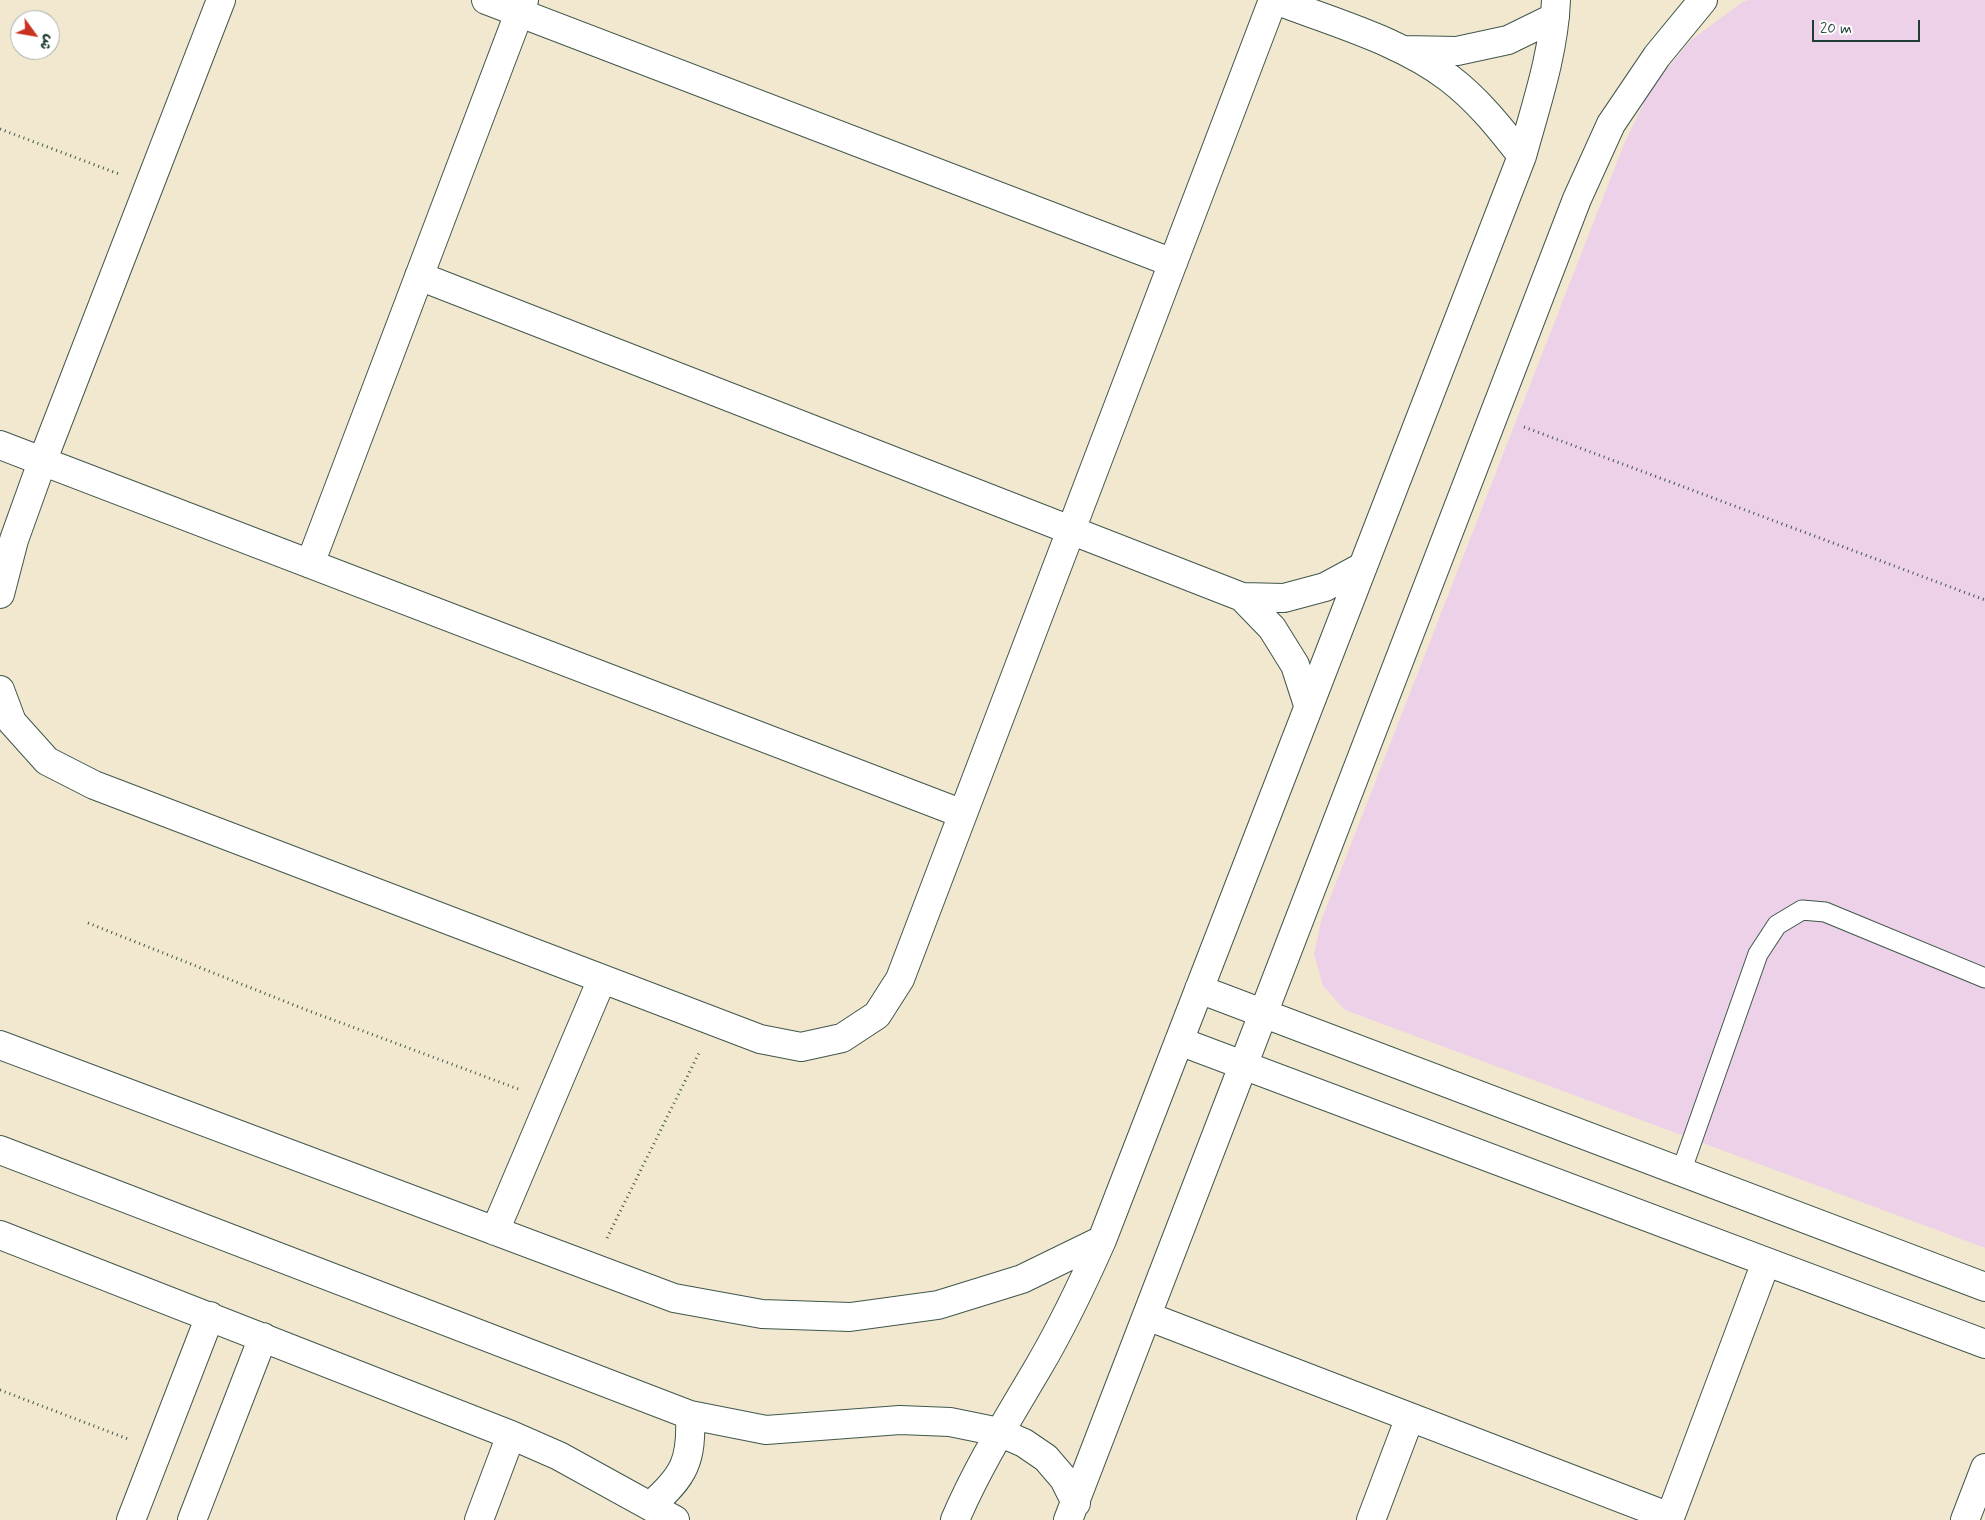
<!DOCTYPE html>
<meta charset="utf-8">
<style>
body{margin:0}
#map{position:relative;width:1985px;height:1520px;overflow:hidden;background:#f2e8cf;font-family:Mynerve,"Playpen Sans Arabic",sans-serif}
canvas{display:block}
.north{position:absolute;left:10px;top:10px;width:50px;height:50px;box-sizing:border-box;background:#fff;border:1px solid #a5b1ae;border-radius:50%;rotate:122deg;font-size:14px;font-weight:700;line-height:20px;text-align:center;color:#1f3d34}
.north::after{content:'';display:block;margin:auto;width:18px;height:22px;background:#c8321e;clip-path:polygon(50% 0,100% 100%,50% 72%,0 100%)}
.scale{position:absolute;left:1812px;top:20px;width:108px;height:22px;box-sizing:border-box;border:2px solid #1f3d34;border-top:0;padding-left:6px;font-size:15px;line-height:18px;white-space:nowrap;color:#1f3d34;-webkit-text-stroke:4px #fff;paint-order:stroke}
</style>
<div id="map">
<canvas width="1985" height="1520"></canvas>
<div class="north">ش</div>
<div class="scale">20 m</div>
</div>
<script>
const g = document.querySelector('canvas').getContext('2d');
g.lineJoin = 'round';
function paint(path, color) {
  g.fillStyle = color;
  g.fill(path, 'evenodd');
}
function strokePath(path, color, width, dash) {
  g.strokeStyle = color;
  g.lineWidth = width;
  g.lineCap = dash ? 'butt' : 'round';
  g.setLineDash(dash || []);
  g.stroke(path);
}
const built = new Path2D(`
 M1748,0h237v1248l-640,-238 -22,-24 -9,-32 7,-33 303,-777 27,-56 40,-48 50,-37z`);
const path = new Path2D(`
 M0,129l119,45
 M1524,427l461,173
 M88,923l216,86 217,81
 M607,1238l93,-187
 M0,1390l128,49`);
const lane = new Path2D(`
 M1681,1172l77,-218 19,-29 25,-15 23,2 160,66`);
const street = new Path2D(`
 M486,0l687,263
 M1276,0c58,23 123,40 173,78 29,22 51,50 73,78
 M1405,50l52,1 51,-11 47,-23
 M419,276l823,321 42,1 41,-11 37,-20
 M0,445l963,369
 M310,564l214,-564
 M0,594l14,-54 28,-78 179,-462
 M1242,597l30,31 23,37 13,40
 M0,690l12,32 35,39 47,24 666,254 41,8 41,-9 35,-23 23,-36 373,-979
 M1199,989l786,298
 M1179,1041l806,303
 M0,1045l674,253 88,16 88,3 88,-12 84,-26 80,-39
 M0,1150l690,265 76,15 134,-10 50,2 49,10 25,11 22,15 18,21 12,24
 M495,1231l107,-252
 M0,1235l511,200 48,21 116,64
 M1147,1316l523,201
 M650,1506c35,-30 42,-46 40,-91
 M131,1520l79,-204
 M192,1520l71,-183
 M479,1520l32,-85
 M955,1520c23,-54 54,-103 84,-154 24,-41 44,-83 63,-126l420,-1084c14,-51 32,-103 34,-156
 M1068,1520l509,-1321 34,-75 46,-68 46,-56
 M1371,1520l39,-103
 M1669,1520l97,-258
 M1965,1520l20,-52`);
paint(built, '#edd1e9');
strokePath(lane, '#3f574b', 21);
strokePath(street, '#3f574b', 30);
strokePath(path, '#3f574b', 3, [1, 4]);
strokePath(lane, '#fff', 19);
strokePath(street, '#fff', 28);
</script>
